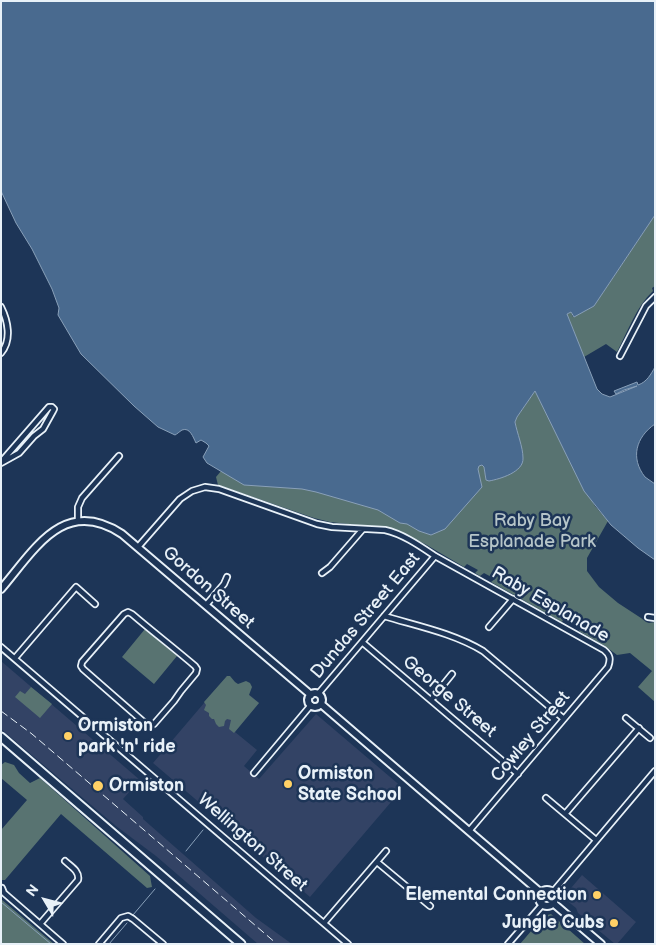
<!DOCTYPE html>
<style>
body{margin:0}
#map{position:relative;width:656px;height:945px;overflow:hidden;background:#1d3557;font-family:"Balsamiq Sans",sans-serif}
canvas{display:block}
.frame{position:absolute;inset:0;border:2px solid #e8f1f8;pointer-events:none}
.north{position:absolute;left:20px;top:875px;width:50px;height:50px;-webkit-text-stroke:4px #1d3557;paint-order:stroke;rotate:307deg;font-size:14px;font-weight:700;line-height:20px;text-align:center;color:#e8f1f8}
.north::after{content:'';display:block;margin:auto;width:18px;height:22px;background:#e8f1f8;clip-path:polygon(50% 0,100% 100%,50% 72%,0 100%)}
</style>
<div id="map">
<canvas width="656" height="945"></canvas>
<div class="frame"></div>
<div class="north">N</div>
</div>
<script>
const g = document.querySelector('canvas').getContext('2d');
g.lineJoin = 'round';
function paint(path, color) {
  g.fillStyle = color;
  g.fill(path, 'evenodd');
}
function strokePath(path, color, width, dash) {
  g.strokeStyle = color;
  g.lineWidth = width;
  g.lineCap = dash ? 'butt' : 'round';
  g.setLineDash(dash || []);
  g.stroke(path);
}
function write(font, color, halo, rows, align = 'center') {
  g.font = font + ' "Balsamiq Sans",sans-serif';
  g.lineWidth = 5;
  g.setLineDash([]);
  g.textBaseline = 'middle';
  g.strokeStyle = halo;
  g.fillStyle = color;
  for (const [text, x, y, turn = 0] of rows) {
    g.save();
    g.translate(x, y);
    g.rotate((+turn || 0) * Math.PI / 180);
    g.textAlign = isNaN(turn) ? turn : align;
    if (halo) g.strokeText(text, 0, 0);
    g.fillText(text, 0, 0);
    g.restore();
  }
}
const built = new Path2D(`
 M1,661l139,119 -17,19 20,18v2l113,99 36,26h-34l-102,-88 -40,-30 -115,-97z
 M227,676l32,27 -24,29 22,18 -13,16 15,13 57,-65 87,74 -93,109 -157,-134z
 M582,875l54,47 -19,22h-2l-24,-20 -13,-11 -2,-5 -10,-8v-6z`);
const green = new Path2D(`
 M655,215v71l-3,2 1,3c-17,16 -25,40 -36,61l-11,-8 -22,13 -17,-43 4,-2 2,5 21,-11z
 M535,391l60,115 13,15 -21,37v13l12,16 19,16 23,15 5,4 3,1 6,-1v80l-17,-15 14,-16 -22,-18 -13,2 -12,-9 -26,-15 2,-3 -17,-10 -2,4 -71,-40 4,-3 -11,-6 -4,3 -5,-3 3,-3 -11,-6 -3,3 -39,-23 -32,-15 -63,-7 -16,-4 -96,-33 -2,-8 5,-6 -9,-6 267,1 3,-1 2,2 2,13 30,-54 -1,-4 2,-5z
 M145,629l32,27 -23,28 -32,-27z
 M227,676h3l5,6 3,2 8,-3 4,2 2,4 -3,8 10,8 -25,30 -5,-4 2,-9 -4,-1 -2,2 -1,5 -5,1 -3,-3 -2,-5h-2l-3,-3v-3l-5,-3 2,-5 -2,-3z
 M31,687l21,17 -12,14 -25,-21 5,-6 5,3z
 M5,762l9,3 5,8 11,10 10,-5 110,98 2,11 -5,1 -86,-74 -56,66h-4v-50l26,-30 -26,-22v-13z
 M1,899l53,45h-53z
 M551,914l34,30h-65l24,-28z`);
const water = new Path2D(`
 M1,1h654v214l-61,91 -20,11 -3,-5 -4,2 30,75 5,5 8,3 27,-11 -13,4 -8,4 -2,-3 23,-9 1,3c9,-3 13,-11 17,-18v57c-19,13 -25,34 -10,53 3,2 7,5 10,7v76l-17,-12 -27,-23 -27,-34 -49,-100 -18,26 -2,5c2,11 8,25 8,36 1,14 -23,21 -34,23l-3,-1 -2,-13 -2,-2 -3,1 -1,3 4,18 -37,42 -14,6 -12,-4 -12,-7 -7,-1 -22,-13 -62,-18 -14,-3 -58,-4 -37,-22 -4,-6 6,-11 -3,-3 -5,-3 -5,3c-3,-6 -6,-16 -14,-13 -3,2 -5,4 -7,5l-17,-8 -24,-21 -53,-52 -23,-39 1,-7 -7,-19 -20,-40 -16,-26 -15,-32z`);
const stream = new Path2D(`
 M186,851l17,-21
 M1,902l50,42
 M133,915l22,-26
 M109,944l18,-21`);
const street = new Path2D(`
 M1,307c7,14 11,33 0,46
 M620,356l26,-50 9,-9
 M1,462l48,-55h3l2,2 -1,2 -10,18 -9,7 -15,17 -18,10
 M78,521v-14l4,-9 37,-42
 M138,547l42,-48 12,-8 13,-4 14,2 98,35 15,3 53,3c18,4 35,16 50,26l169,94c6,5 7,9 4,17l-139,164
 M322,573l8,-6 33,-38
 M206,605l18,-21 3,-7
 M128,612l4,2c21,18 42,34 63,52l2,3 -1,4 -15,18 -7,10 -20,23 -4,1 -4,-1 -63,-55 -2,-3 1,-4 42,-48z
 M384,616c33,10 69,17 99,35l81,68
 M648,617l7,1
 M489,627l24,-28
 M362,642l156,132
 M1,647l347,297
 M15,658l61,-71 19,17
 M318,694l117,-138
 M431,700l21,-26
 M626,718l24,20
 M254,773l57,-68
 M546,798l19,16
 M596,840l-31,-26 74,-86
 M377,862l53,44
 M2,888l2,5 59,51
 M552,893l103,-122
 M324,923l62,-72
 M40,924l38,-44c2,-9 -8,-14 -13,-19
 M99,944l22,-26 7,-2 5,3 30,25
 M508,944l34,-39`);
const secondary = new Path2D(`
 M1,589c34,-40 63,-93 121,-55l189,161
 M308 700a7 7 0 1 1 14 0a7 7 0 1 1-14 0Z
 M321,704l220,189
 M539 898a8 8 0 1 1 16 0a8 8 0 1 1-16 0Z
 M553,903l48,41`);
const primary = new Path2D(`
 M1,737l240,207`);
const rail = new Path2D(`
 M1,711l31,23 245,210`);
const markers = [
 [68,736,5,"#ffd166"],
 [288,784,5,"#ffd166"],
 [98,786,6,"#ffd166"],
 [597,895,5,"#ffd166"],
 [614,923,5,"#ffd166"]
];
const parkNames = [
 ["Raby Bay",532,521],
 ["Esplanade Park",532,542]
];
const streetNames = [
 ["Gordon Street",208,588,41],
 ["Raby Esplanade",550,605,30],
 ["Dundas Street East",366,616,-50],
 ["George Street",449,697,40],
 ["Cowley Street",531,737,-50],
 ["Wellington Street",252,843,41]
];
const poiNames = [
 ["Ormiston",78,726],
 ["park 'n' ride",78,747],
 ["Ormiston",298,774],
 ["State School",298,795],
 ["Ormiston",109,786],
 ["Elemental Connection",587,895,"right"],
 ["Jungle Cubs",604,923,"right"]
];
paint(built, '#334365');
paint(green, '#587371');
paint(water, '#496a8f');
strokePath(water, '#89a0b9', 1);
strokePath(stream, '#89a0b9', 1);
strokePath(street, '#e8f1f8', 8);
strokePath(secondary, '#e8f1f8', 10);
strokePath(primary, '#e8f1f8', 11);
strokePath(street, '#1d3557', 4.5);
strokePath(secondary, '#1d3557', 6);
strokePath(primary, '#1d3557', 7);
strokePath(rail, '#e8f1f8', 1, [8, 4]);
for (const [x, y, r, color] of markers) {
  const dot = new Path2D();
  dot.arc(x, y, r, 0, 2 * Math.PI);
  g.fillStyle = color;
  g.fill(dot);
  strokePath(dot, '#1d3557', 2);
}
write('18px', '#b6c5c9', '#1d3557', parkNames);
write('18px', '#e8f1f8', '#1d3557', streetNames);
write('bold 18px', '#e8f1f8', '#1d3557', poiNames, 'left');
</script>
